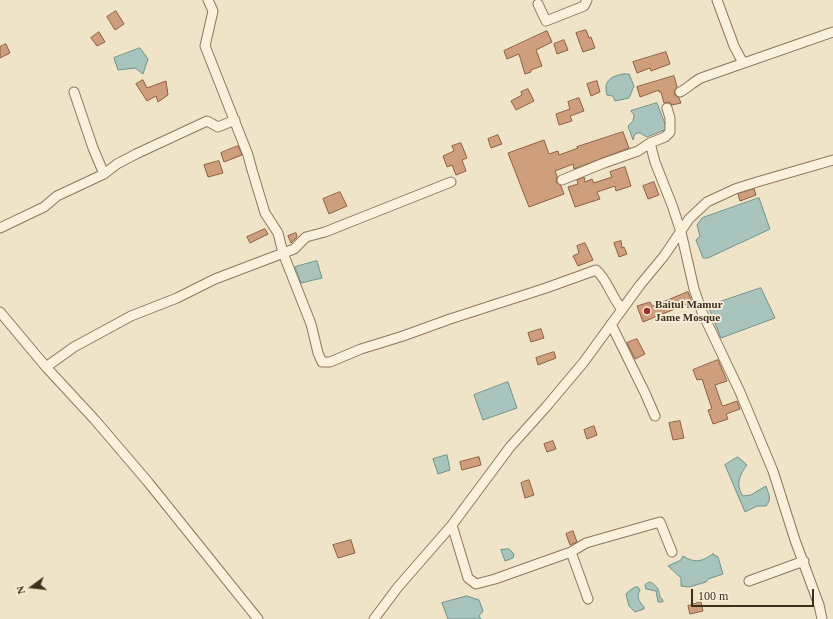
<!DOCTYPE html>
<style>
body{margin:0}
#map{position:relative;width:833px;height:619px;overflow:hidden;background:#f0e4c8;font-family:"Times New Roman",serif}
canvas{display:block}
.north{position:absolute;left:12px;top:567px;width:40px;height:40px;-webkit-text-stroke:3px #f7eed8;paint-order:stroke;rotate:255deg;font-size:11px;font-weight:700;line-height:16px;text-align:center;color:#3d2e20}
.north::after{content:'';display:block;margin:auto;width:14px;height:18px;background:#3d2e20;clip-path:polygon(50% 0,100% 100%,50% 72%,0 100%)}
.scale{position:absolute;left:691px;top:589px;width:123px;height:18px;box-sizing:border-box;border:2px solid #3d2e20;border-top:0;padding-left:5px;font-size:12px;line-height:14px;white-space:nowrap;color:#3d2e20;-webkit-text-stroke:3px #f7eed8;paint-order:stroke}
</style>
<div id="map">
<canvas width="833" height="619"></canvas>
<div class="north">N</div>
<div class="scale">100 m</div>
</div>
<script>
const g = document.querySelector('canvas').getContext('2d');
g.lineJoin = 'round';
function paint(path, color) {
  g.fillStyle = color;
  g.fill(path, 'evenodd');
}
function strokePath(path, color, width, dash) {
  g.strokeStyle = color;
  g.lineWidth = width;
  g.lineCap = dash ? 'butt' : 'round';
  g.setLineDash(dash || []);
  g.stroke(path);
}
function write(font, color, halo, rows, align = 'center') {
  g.font = font + ' "Times New Roman",serif';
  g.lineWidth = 3.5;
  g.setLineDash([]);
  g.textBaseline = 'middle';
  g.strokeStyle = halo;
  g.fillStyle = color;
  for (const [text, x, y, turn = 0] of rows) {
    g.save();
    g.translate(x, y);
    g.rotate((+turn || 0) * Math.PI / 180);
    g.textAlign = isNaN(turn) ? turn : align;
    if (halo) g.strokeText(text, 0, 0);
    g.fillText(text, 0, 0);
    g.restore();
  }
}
const water = new Path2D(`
 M140,48l8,11 -5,15 -8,-6 -17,2 -4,-12z
 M624,74h5l5,12 -5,12 -14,3 -2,-5 -6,-1c-4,-15 4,-19 17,-21z
 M657,103l10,26 -20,8c-5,-2 -6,-6 -12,-3l-2,6 -5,-14 5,-5 1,-6 -3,-4z
 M759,198l11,31 -62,29h-5l-7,-18 4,-4 -3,-11 5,-7z
 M317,261l5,17 -21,5 -6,-16z
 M761,288l14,30 -54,20 -13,-32z
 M508,382l9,26 -34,12 -9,-25z
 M447,455l3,15 -12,4 -5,-15z
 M738,457l9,8c-7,9 -12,20 -4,31l8,-1 15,-9c3,9 6,13 0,20h-9l-12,6 -20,-47z
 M509,549l5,5 -1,4 -8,3 -4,-11z
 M713,554l5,3 5,17 -15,5 -2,3 -17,5 -8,-1v-8l-13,-12 13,-6 2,-4c13,8 19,5 30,-2z
 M650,582c7,3 9,8 10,15l3,3v2h-5l-2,-11 -10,-2 -1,-4z
 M638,587l2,3c-4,7 -1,11 4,17v2l-9,3 -6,-6 -3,-12 7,-6z
 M467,596l12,4 4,11 -4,5 2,3h-33l-6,-16z`);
const building = new Path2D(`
 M116,11l8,13 -9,6 -8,-13z
 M586,30l3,8 2,-1 4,11 -12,4 -7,-19z
 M547,31l5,11 -16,8 6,16 -11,4v2l-6,2 -6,-20 -12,5 -3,-8z
 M99,32l6,10 -8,4 -6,-8z
 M564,40l4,10 -11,4 -3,-10z
 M6,44l4,9 -10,5v-11z
 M666,52l4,12 -19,7 -1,-3 -13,5 -4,-11z
 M674,76l3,11 -3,5 1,3 4,3 2,5 -9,2 -3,-3 -5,1 -3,-11h-2v-2l-19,7 -3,-10z
 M143,80l4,8 19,-7 2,14 -10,7 -2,-6 -9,5 -11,-17z
 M597,81l3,11 -9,4 -4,-12z
 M528,89l6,12 -18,9 -5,-9 11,-6 -1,-3z
 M579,98l5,13 -14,5 2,5 -13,4 -3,-11 14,-5 -2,-7z
 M623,132l6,16 -55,21 -1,-5 -18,7 2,5 -1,6 5,4 3,8 -35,13 -21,-54 36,-13 5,14 9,-3 1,4 19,-7 -1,-1z
 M498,135l4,9 -11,4 -3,-9z
 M461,143l6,15 -5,2 4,11 -10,4 -4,-10 -5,2 -4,-11 11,-5 -2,-5z
 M238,146l4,9 -18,7 -3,-9z
 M219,161l4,12 -15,4 -4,-12z
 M625,167l6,19 -15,5 -1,-5 -18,6 3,7 -25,8 -7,-20 10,-3 -1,-4 7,-3 1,5 7,-3 2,4 18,-6 -2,-5z
 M654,182l5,13 -11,4 -5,-13z
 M754,189l2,6 -16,6 -2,-7z
 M340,192l7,14 -18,8 -6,-15z
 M265,229l3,5 -18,9 -3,-6z
 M296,233l1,4 -6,6 -3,-7z
 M621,241l1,7 2,-1 3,7 -8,3 -5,-14z
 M585,243l8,17 -15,6 -5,-10 6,-3 -2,-7z
 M688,292l4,10 -49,20 -6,-16 13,-4 2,4z
 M541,329l3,9 -13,4 -3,-9z
 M637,339l8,15 -10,5 -8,-16z
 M554,352l2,6 -18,7 -2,-7z
 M718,360l9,21 -12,4 7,20 1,1 14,-5 3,8 -14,5 2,5 -15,5 -5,-14 4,-1 -10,-30 -5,1 -4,-10z
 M680,421l4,17 -11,2 -4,-17z
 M594,426l3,9 -10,4 -3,-9z
 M553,441l3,8 -9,3 -3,-8z
 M479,457l2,8 -19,5 -2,-8z
 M529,480l5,15 -9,3 -4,-15z
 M573,531l4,11 -7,3 -4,-11z
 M351,540l4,13 -17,5 -5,-13z
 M701,602l2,9 -13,3 -2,-8z`);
const minor = new Path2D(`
 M208,0l5,11 -8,35 43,109 4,15 13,43 13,20 5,20 28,71 7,29 4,9h8l31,-13 42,-13 47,-17 96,-31 50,-18c12,10 15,27 26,39
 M717,0l17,46 9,17
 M538,4l8,17 38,-15 3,-6
 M74,92l19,56 11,26
 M680,92c8,-4 13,-10 21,-14l132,-46
 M667,108l3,10v14l-5,5 -15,6 5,19 17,43 9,27 13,57 8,23 38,80 33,79 22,69 24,65 3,14
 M562,180l42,-17 34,-12 12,-8
 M0,228l44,-21 13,-11 47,-22 13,-10 19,-10 71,-33 11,6 17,-7
 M0,312l46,55 49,53 53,62 110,137
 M611,324l34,69 10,23
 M46,367l28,-20 57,-31 46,-18 38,-19 79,-30 12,-12 19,-5 126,-50
 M452,525l16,53 8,6 19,-5 76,-27 15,-9 74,-21 12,30
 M571,552l17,47
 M749,581l55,-20
 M374,619l24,-32 54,-62 58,-78 36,-40 37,-44 57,-78 24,-29 25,-37 18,-17 28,-13 22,-7 76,-22`);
const markers = [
 [647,311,4,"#9e2a2b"]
];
const poiNames = [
 ["Baitul Mamur",655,305],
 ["Jame Mosque",655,318]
];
paint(water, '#a9c4bc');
strokePath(water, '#6f938a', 1);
paint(building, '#cf9f7d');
strokePath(building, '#8d5f41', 1);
strokePath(minor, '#8d765c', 11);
strokePath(minor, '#faf1dc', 9);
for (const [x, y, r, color] of markers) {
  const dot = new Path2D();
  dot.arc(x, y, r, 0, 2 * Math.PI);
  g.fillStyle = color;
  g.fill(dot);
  strokePath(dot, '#f7eed8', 1.5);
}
write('bold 11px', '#3d2e20', '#f7eed8', poiNames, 'left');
</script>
